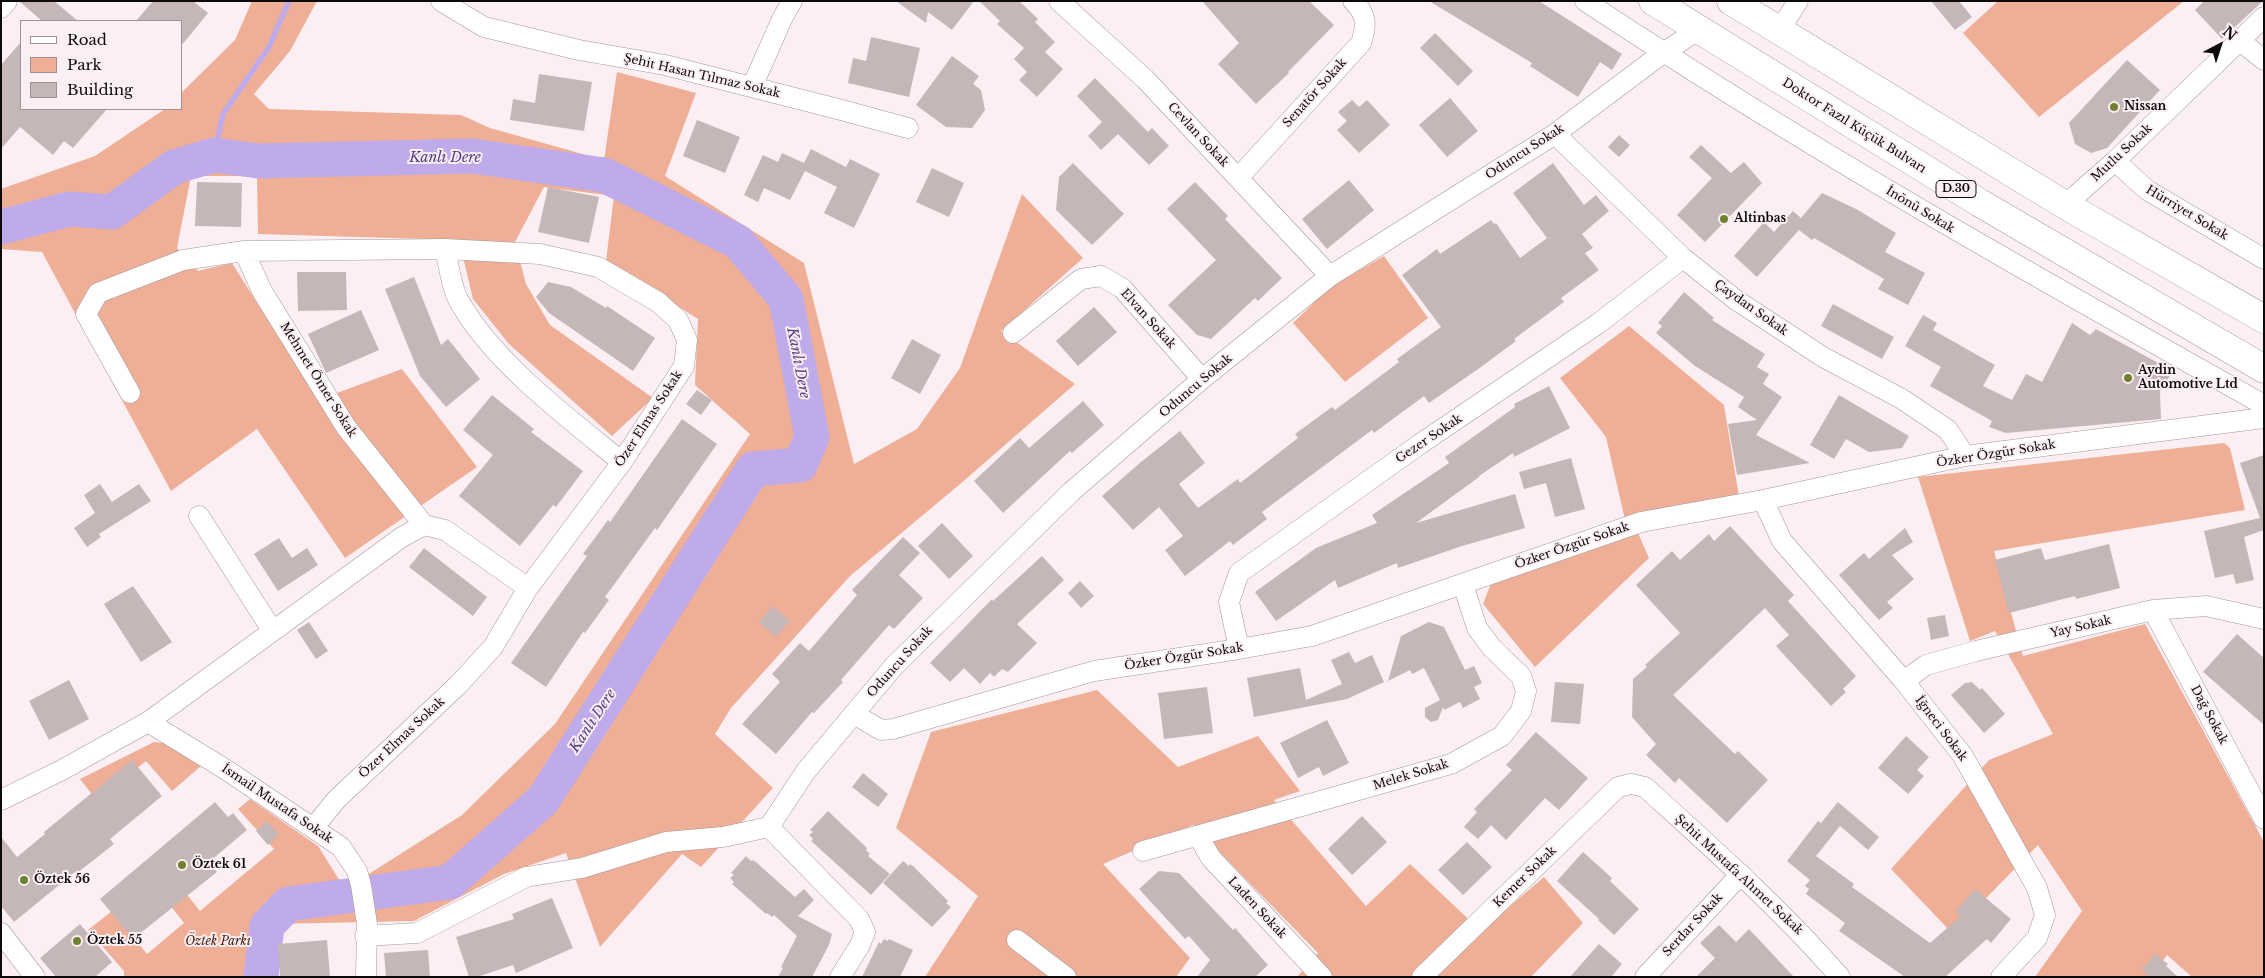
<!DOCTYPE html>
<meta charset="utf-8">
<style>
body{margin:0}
#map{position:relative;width:2265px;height:978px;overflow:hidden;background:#fceff4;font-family:"Libre Baskerville",serif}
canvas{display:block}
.frame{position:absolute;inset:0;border:2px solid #0e0a0c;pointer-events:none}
.legend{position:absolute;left:20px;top:20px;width:162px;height:90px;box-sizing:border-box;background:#fceff4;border:1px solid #9d9397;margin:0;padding:6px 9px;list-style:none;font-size:15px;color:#0e0a0c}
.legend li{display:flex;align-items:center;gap:10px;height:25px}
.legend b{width:25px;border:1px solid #9d9397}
.north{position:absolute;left:2195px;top:20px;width:50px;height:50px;-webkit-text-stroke:4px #fceff4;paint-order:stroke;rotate:40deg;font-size:14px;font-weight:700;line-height:20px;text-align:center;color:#0e0a0c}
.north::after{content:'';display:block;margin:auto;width:18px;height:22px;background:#0e0a0c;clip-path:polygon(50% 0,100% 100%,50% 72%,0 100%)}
</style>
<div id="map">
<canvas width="2265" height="978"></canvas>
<div class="frame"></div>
<ul class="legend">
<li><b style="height:6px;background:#fff"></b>Road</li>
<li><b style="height:14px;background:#eeaf96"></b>Park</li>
<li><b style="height:14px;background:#c5b7b7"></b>Building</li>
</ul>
<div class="north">N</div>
</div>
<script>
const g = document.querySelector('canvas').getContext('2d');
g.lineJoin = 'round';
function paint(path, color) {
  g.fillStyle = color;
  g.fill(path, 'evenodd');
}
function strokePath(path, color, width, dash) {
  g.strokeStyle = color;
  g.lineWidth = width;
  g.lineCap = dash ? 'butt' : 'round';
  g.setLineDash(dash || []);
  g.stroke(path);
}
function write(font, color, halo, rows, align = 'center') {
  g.font = font + ' "Libre Baskerville",serif';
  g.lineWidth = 4;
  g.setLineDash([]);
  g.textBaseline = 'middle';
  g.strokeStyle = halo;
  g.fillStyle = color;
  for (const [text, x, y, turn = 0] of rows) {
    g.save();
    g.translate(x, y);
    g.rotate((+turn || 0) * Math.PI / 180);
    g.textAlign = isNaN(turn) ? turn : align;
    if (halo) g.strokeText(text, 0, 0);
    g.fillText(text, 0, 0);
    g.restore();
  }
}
const green = new Path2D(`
 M252,1h65l-27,50 -36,43 15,15 192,6 29,13 114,32 13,-88 79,21 -31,83 139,87 50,201 63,-35 43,-61 62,-174 61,64 -82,73 74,53 -116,101 -109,91 -119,132 -16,26 58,54 -72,79 -19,-13 -82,93 -34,-94 -62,21 -90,47 -140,3 -8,53h-142v-6l-36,-41 24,-19 35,43 37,-31 -33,-42 15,-13 34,43 74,-62 -36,-40 12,-10 68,47 27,43 117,-74 93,-91 195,-290 -55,-49 3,-66 -92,-58 8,-65 -70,-9 -29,55 11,42 24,41 103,73 -41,38 -103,-92 -36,-45 -14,-59 -201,-6 -1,-58h-66l-14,72 21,23 34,-8 86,137 84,-31 75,98 -132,91 -88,-129 -86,62 -129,-239 -41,-3v-60l94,-33 70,-47h16v-16l54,-53z
 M1998,1h186l-145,116 -76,-84z
 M1384,256l44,62 -83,64 -52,-59 37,-36z
 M1629,326l95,79 15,92 -114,23 -19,-83 -46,-59z
 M2224,443l6,5 15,62 -251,41 29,105 122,-32 119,218v135h-72l-25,-22 -16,22h-116l47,-66 -44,-66 -86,88 -61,-64 98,-109 64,-26 -58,-103 -25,10 -52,-164z
 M1637,531l12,27 -114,109 -52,-63 9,-23z
 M1097,690l81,77 80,-31 42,55 -26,9 92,106 44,-42 71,67 63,-54 39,46 -52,54h-234l21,-24 -125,-128 -90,39 87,94 -14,19h-251l53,-81 -82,-68 35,-96z
 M154,742l9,1 38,23 -29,25 -26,-30 -49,40 -17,-22z`);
const stream = new Path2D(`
 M214,155l9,-41 46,-67 20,-46`);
const river = new Path2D(`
 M1,227l68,-18 43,3 62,-45 40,-12 44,6 214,-5 132,19 134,67 48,57 26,138 -12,28 -47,4 -210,331 -93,82 -162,22 -21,22 -6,51`);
const building = new Path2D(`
 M19,1h35l24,20h-36z
 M153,1h40l15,12 -27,33v-25h-45z
 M896,1h78l-22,29 -24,-18 -2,11z
 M979,1h40l19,18 -3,3 20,20 -10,10 18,17 -26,28 -18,-17 8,-8 -13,-13 10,-11 -27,-24 3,-3z
 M1202,1h107l25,24 -46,47 1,1 -33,31 -38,-40 21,-21z
 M1429,1h110l83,53 -10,16 -12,-8 -22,35 -48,-31 2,-3z
 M1931,1h28l13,16 -17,13z
 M2204,1h59l-41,38 -27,-29z
 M1435,33l38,38 -15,15 -38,-38z
 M871,37l49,11 -11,49 -61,-14 5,-25 13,3z
 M21,42v67h86l-34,39 -9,-7 -11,14 -33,-28 -19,22v-84z
 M952,56l27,20 -6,8 8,6 4,20 -13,18 -26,-1 -30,-22z
 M2127,60l33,30 -53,58 -16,5 -16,-9 -6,-21z
 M539,74l53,8 -8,49 -74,-11 3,-21 22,4z
 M1095,78l53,54 4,-4 17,18 -20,19 -31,-31 -17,16 -13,-14 14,-14 -25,-26z
 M1450,98l28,33 -31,26 -28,-32z
 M1352,100l7,7 8,-7 23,25 -31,28 -22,-23 10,-9 -9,-9z
 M697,120l43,17 -15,36 -42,-17z
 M1619,135l11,10 -11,12 -11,-10z
 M1701,145l30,28 13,-11 18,21 -57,59 -28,-27 35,-37 -23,-21z
 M811,149l35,18 4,-8 30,15 -26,54 -30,-15 13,-26 -32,-16 -15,29 -26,-12 -6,14 -14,-7 19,-40 15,7 4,-9 22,10z
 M1073,163l51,51 -32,31 -36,-35 3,-33z
 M1553,163l31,42 12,-10 13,16 -27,23 11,14 -8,5 14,17 -38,28 3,4 -50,37 2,2 -35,26 -52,36 -5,-7 -50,37 -2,-3 -110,82 5,7 -34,26 -3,-4 -45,35 -20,-26 18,-14 -24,-29 -26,23 -31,-34 39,-34 39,-31 25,32 -26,21 19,24 40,-29 2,4 58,-45 -3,-4 37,-27 3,3 64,-48 -2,-3 44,-32 -39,-52 35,-26 3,5 51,-34 3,4 2,-1 24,35 27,-20 -34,-45z
 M932,168l32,15 -15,34 -33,-15z
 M1349,180l25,30 -47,39 -25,-30z
 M197,182l45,1 -1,44 -46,-1z
 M1195,182l33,34 -3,3 57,59 -24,23 -3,-3 -44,41 -14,-4 -29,-30 48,-45 -49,-51z
 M548,187l51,10 -10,46 -51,-11z
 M1822,193l34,16 40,24 -11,19 40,21 -17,32 -30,-16 6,-10 -70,-41 -2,2 -13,-10 -42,47 -23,-21 30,-34 10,10 19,-21 8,7z
 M297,272h49l1,38 -49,1z
 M414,277l27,68 7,-6 32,40 -34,28 -26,-31 -35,-87z
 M548,282l23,5 35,21 1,-2 48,32 -22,33 -84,-58 -13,-16z
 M1684,292l30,26 -2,2 53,34 -8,13 12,7 -6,10 19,13 -26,38 54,28 -73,12 -9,-51 29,-4 -19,-13 6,-10 -49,-31 -39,-33 6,-7 -4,-3z
 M1833,304l61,33 -12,22 -61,-33z
 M1094,307l23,25 -39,34 -22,-25z
 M361,310l18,40 -53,23 -18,-39z
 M1923,315l14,8 -4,7 62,35 -12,21 29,14 14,-26 16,8 30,-59 18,12 6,-6 77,42 -13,20 1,28 -155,14 -17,-6 3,-6 -62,-35 11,-19 -36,-21z
 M912,339l29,16 -21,39 -29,-16z
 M1549,386l21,42 -56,29 -1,-4 -34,23v1l-63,46 99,-29 10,34 -63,18 -64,22 -1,-5 -59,25 -3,-8 -59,41 -21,-29 61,-44 61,-25 -5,-8 77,-52 -4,-6 70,-50 -1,-3z
 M697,390l15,10 -11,15 -15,-11z
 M492,395l42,34 -3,3 52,39 -27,36 -3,-2 -33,41 -61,-50 34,-41 -30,-25z
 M1839,395l70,41 -7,12 -33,4 -23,-13 -12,20 -24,-14z
 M1083,401l21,24 -32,28 -2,-2 -67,62 -29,-32 46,-43 9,10z
 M682,419l35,25 -60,86 -2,-2 -50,69 4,3 -24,33 -2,-1 -37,55 -35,-24 76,-107 -4,-2 25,-34 2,2z
 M2264,455v75l-20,7 10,43 -18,4 -3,-10 -18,4 -11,-47 56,-13 -20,-55z
 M1571,458l14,51 -30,8 -9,-34 -22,6 -5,-17z
 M100,484l12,18 27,-18 12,17 -52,33 2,3 -14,10 -13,-19 21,-15 -11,-18z
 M942,523l31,33 -24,23 -31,-33z
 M1730,526l64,69 -6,6 68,75 -13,13 3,3 -15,14 -55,-60 13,-11 -24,-27 -92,87 62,59 3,-3 30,29 -41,43 -48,-45 -4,5 -29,-28 10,-11 -24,-27 1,-38 14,-12 -2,-2 35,-32 -44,-48 36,-34 8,9 29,-26 5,7z
 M1905,528l8,14 -21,13 22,24 -27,23 6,6 -14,12 -40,-45 25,-22 5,6z
 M903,537l17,16 -21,22 24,23 -29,31 -5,-4 -48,55 2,2 -29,31 -2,-1 -36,42 -34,-30 38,-42 -8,-8 28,-31 9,8 48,-56 -5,-5z
 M279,538l13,20 15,-10 11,17 -40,26 -24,-37z
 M2109,544l11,44 -44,11 -1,-3 -66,17 -14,-53 46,-12 4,12z
 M424,548l63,49 -14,19 -64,-49z
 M1042,556l22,24 -47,44 20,19 -29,29 -6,-3 -8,8 -4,-4 -10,11 -16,-16 -14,14 -20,-19 62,-64 1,2z
 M1080,581l14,15 -13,12 -13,-15z
 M133,586l39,56 -31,20 -37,-58z
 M773,606l17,15 -14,16 -17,-15z
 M1945,615l4,21 -18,4 -4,-22z
 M309,622l19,29 -12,8 -19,-29z
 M1429,622l15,5 21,43 9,-4 8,17 -8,4 6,12 -17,9 -3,-6 -16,8 -1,-3 -5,13 -7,2 -6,-5v-9l15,-8 -16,-32 -12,6 -2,-4 -22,11 13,-45z
 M2237,634l27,24v67l-61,-53z
 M1349,652l6,11 17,-8 12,27 -37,17 -93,18 -7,-39 53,-10 6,32 36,-16 -11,-24z
 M69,680l20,39 -40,21 -20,-39z
 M1555,682l29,2 -4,40 -29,-2z
 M1972,682l8,8 2,-2 23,26 -21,19 -33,-38 14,-12z
 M1207,687l6,46 -49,6 -6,-46z
 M1327,720l22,43 -26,13 -4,-9 -21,11 -18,-35z
 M1536,732l52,46 -29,32 -14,-12 -39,42 -15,-15 -13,14 -14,-12 13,-15 -3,-3 38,-39 -6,-5z
 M1906,736l23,21 -12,13 7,6 -16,18 -30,-26z
 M132,760l30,36 -52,43 4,5 -37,29 -2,-1 -61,50 -13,-16v-69l16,20 28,-23 -1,-2z
 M863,773l25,21 -10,13 -26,-20z
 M215,802l13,15 5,-4 14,17 -38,32 8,10 -84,67 -33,-40z
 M1838,802l41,35 -11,13 -28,-24 -24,30 38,28 -2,3 78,56 31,-27 -6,-4 20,-23 36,30 -20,24 -4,-4 -42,38h-40l-66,-46 6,-8 -39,-29 3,-5 -4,-3 5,-6 -23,-19 31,-40 3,2z
 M828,811l39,37 -1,2 4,4 -2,2 22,18 -19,21 -60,-54 2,-2 -4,-4 4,-3 -3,-2z
 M1362,816l25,26 -35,33 -24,-26z
 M267,821l12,14 -11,10 -12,-14z
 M1467,842l25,25 -29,28 -25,-25z
 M1583,852l29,26 -2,3 29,28 -25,26 -16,-15 1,-1 -42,-38z
 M746,856l5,5 1,-1 4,2 39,35 9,-8 10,11 -16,16 34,18 -3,11 -17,32h-34l5,-9 -2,-1 16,-31 -23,-21 -2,2 -5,-4 -1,1 -34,-30 2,-2 -4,-4 4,-3 -3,-2z
 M903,861l6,5 1,-2 3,2 35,35 -2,2 5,4 -19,20 -49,-44z
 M1159,871l20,2 54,57 2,-2 33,37 -13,12h-58l13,-17 -21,-24 -4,3 -46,-50z
 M552,898l21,50 -57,25 -3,-8 -36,12h-8l-13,-40 58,-18 -2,-5z
 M80,924l32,38 -17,15h-39l-16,-19z
 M1719,925l17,17 13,-13 45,48h-98l19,-19 -15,-15z
 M884,939l4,2 1,-2 24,11 -13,27h-38l17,-35 2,2z
 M327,940l3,37h-50l-2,-33z
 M1599,944l23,20 -11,13h-41z
 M428,950l2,27h-44l-2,-24z
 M2155,954l13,10 -2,2 12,11h-29l-7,-7z`);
const minor = new Path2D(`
 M441,1l43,26 95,23 86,15 169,43 74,20
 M1059,1l86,78 185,197
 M1585,1c220,146 449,275 679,404
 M1,8l6,-7
 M1779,31l19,-30
 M2239,40l25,20
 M752,87l30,-68 10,-18
 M1555,134l128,124 53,42 87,57 79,42 46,31 17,26
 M2115,161l32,29 117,69
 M1238,178l123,-135c6,-17 6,-29 -8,-42
 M2065,205l50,-44 149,-144
 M445,249c4,16 6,38 14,52 34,61 109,117 163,161
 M244,251l18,40 84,136 78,98
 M1013,333l68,-54 20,-3 21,12 80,91
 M130,393l-44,-79 12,-21 85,-33 61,-9 201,-2 95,5 58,13 60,35 20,18 9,20 -3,26 -62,96 -94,126 -35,59 -35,38 -122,115 -22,27
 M1763,500l19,41 122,140 59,75 74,132 8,27 -8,23 -36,39
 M199,516l73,114
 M424,525l21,5 83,58
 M2153,610l111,209
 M1239,649l-10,-47 10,-29 181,-129 179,-121 84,-65
 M1904,681l22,-16 50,-14 177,-41 53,-4 58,13
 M854,714l27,16 12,-1 201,-58 145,-22 73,-13 329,-114 122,-22 202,-44 299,-38
 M148,722l77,47 116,78 16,24 4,14 6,39 -1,53
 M1,800l61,-30 86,-48 254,-185 22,-12
 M769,827l37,-56 88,-105 177,-174 131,-113 128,-103 225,-142 108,-81 35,-23
 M769,827l90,92 6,13 -5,13 -20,32
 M1198,836l13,22 111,119
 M1143,851l308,-87 51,-28 19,-25 5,-20 -5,-15 -29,-28 -15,-20 -14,-44
 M1,933l34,44
 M365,936l52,-3 109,-56 56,-9 84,-26 57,-5 46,-10
 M1017,940l49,37
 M1422,977l196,-190 13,-3 14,3c67,61 135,121 195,190
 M1645,977l96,-103`);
const highway = new Path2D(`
 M1653,1l327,202 284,166
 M1731,1l334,204 199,114`);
const markers = [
 [2114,107,5,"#708130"],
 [1724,219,5,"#708130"],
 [2128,378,5,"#708130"],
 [182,865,5,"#708130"],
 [24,880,5,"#708130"],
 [77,941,5,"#708130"]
];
const shields = [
 [1956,189,40]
];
const shieldNames = [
 ["D.30",1956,189]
];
const streetNames = [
 ["Şehit Hasan Tılmaz Sokak",702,76,13],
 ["Senatör Sokak",1315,93,-48],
 ["Doktor Fazıl Küçük Bulvarı",1854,126,32],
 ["Cevlan Sokak",1198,135,47],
 ["Oduncu Sokak",1525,152,-33],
 ["Mutlu Sokak",2122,153,-43],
 ["İnönü Sokak",1920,210,31],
 ["Hürriyet Sokak",2187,213,31],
 ["Çaydan Sokak",1751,308,35],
 ["Elvan Sokak",1148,319,48],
 ["Mehmet Ömer Sokak",318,380,58],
 ["Oduncu Sokak",1196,386,-40],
 ["Özer Elmas Sokak",649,419,-57],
 ["Gezer Sokak",1429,439,-34],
 ["Özker Özgür Sokak",1996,454,-9],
 ["Özker Özgür Sokak",1572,546,-19],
 ["Yay Sokak",2081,627,-13],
 ["Özker Özgür Sokak",1184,657,-9],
 ["Oduncu Sokak",900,662,-48],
 ["Dağ Sokak",2209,715,62],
 ["İğneci Sokak",1941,729,53],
 ["Özer Elmas Sokak",402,738,-43],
 ["Melek Sokak",1411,775,-17],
 ["İsmail Mustafa Sokak",277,804,34],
 ["Şehit Mustafa Ahmet Sokak",1739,875,43],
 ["Kemer Sokak",1525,877,-44],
 ["Laden Sokak",1257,908,47],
 ["Serdar Sokak",1693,925,-47]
];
const poiNames = [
 ["Nissan",2124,107],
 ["Altinbas",1734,219],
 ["Aydin",2138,371],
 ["Automotive Ltd",2138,385],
 ["Öztek 61",192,865],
 ["Öztek 56",34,880],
 ["Öztek 55",87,941]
];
const parkNames = [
 ["Öztek Parkı",218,942]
];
const waterNames = [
 ["Kanlı Dere",445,158],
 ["Kanlı Dere",798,363,79],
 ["Kanlı Dere",593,721,-57]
];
paint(green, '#eeaf96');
strokePath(stream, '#bfabe9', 5.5);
strokePath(river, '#bfabe9', 35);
paint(building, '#c5b7b7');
strokePath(minor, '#a2969b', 21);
strokePath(highway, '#a2969b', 29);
strokePath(minor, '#fff', 20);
strokePath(highway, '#fff', 28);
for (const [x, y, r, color] of markers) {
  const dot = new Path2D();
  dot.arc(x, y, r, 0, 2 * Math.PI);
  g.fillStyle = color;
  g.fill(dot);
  strokePath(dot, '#fceff4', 2);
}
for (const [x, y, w] of shields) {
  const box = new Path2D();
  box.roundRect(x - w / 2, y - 8.5, w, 17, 4);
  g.fillStyle = '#fceff4';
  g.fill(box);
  strokePath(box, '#0e0a0c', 1);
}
write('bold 11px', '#0e0a0c', null, shieldNames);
write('12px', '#0e0a0c', '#fceff4', streetNames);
write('bold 12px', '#0e0a0c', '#fceff4', poiNames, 'left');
write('italic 12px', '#451a08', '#fceff4', parkNames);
write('italic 14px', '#573a83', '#fceff4', waterNames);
</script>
